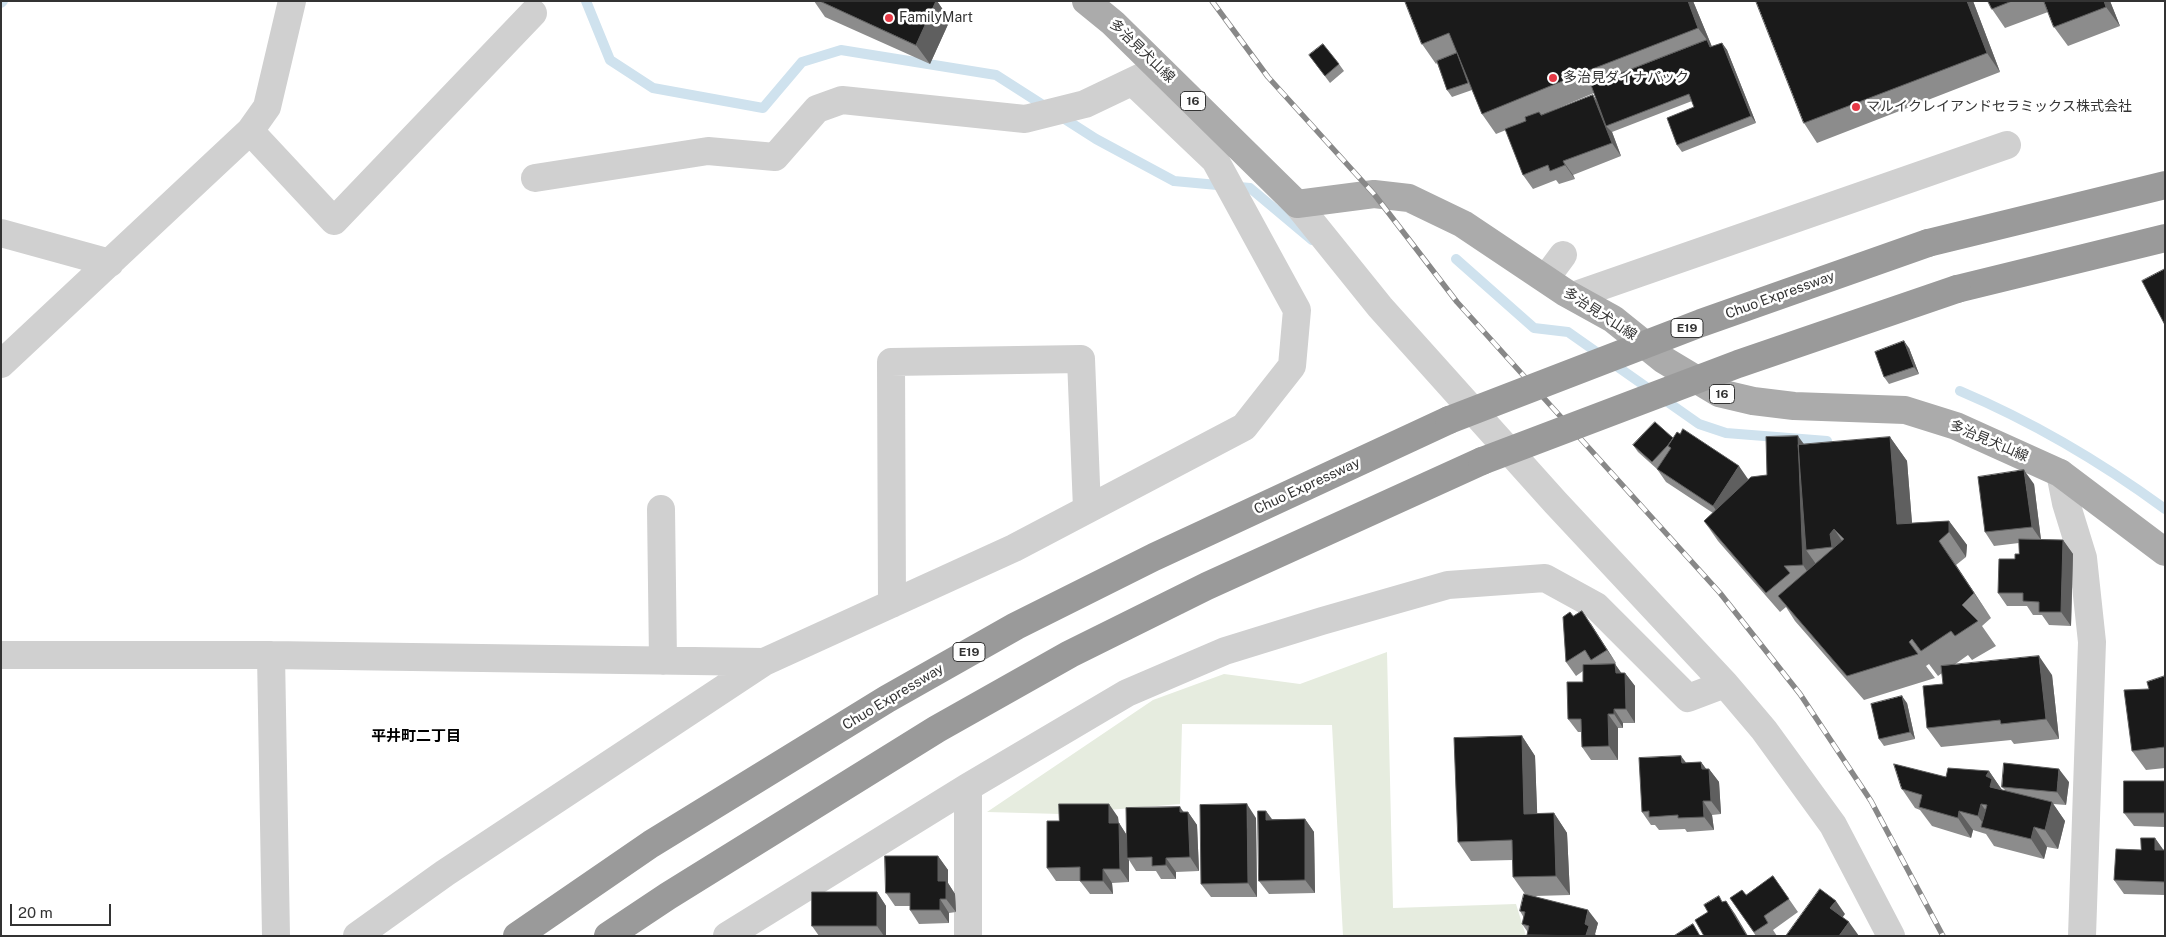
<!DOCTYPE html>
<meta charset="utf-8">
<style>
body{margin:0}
#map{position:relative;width:2166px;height:937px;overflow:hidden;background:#fff;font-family:"Public Sans",sans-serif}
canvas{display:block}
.frame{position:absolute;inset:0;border:2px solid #333;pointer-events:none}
.scale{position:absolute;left:10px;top:904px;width:101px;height:22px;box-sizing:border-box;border:2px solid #333;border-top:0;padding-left:6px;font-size:15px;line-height:18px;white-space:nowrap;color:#333;-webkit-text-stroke:4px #fff;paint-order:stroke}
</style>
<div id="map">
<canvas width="2166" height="937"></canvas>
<div class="frame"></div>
<div class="scale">20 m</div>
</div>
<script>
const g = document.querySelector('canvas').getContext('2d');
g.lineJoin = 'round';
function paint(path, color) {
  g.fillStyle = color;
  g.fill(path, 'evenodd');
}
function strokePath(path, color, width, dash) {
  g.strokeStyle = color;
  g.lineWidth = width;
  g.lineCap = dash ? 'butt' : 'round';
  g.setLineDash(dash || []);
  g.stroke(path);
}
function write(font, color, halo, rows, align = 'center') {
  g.font = font + ' "Public Sans","Noto Sans JP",sans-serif';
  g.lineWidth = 5;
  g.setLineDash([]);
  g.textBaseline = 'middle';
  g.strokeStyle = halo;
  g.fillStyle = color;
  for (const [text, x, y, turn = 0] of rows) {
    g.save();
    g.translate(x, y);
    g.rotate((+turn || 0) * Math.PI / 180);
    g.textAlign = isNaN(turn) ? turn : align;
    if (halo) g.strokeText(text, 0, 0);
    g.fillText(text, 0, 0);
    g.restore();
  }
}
const green = new Path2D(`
 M1387,652l6,256 123,-4 10,32h-183l-11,-211 -150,-1 -2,80 -119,10 -74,-2 166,-112 71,-26 76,10z`);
const stream = new Path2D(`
 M586,1l24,59 43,28 110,20 39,-46 39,-12 155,25 100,64 78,42 76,7 62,52
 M1,3l2,-2
 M1456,259l78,69 34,4 131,92 27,9 101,8
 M1960,391c73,31 141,71 205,118`);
const minor = new Path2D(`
 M250,131l84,90 199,-208
 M535,178l173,-27 67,6 42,-48 25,-9 183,19 60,-15 63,-30
 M1297,204l83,103 175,195 170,182 39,46 69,95 58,111
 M1,233l109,30
 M1546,278l17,-23
 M1573,296l434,-151
 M1,364l249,-233 17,-24 25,-106
 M2060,473l6,30 17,55 9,84 -10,294
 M661,509l2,152
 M892,604l-1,-242 190,-3 6,150
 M1,655h270l493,7
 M271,655l5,281
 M357,936l88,-63 319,-211 250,-114 230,-121 48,-61 5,-56 -82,-150 -82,-78
 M727,936l241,-149 159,-94 98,-42 97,-30 126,-36 97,-7 51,28 92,92 37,-14
 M968,936v-149`);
const major = new Path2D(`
 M1086,1l27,22 184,181 77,-10 35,4 54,26 103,69 47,26 51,41 55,33 34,8 41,5 111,4 51,16 104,47 105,79`);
const highway = new Path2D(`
 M1928,243l237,-58
 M1957,289l208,-51
 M517,936l134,-92 236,-145 129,-73 138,-69 295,-137
 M608,936l60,-40 269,-167 133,-75 137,-68 275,-125`);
const rail = new Path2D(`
 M1212,1l56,76 106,117 83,108 263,291 80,101 71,107 72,135`);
const highwayBridge = new Path2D(`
 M1449,420l252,-97 227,-80
 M1482,461l256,-97 219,-75`);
const wall = new Path2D(`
 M814,1h123l13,19 -20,44 -105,-47z
 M1405,1h288l19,46 10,-4 5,7 29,73 -74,29 -5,-7 17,-38 -2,-6 -80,31 9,24 -48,19 2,4 -16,5 -3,-4 -23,9 -10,-14 -17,-45 -10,4 -14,-20 -10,-24 -20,7 -5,-7 -10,-27 -1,1 -14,-20zM1594,93l3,9 -55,13z
 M1973,1l27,71 -183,71 -13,-20z
 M1988,1h122l10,25 -52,20 -14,-19 -6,-15 -43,16 -13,-19z
 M1309,55l30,9 5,7 -14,12z
 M1909,348l10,26 -30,10 -5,-7z
 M1890,437l17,24 5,62 37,-2 18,24 -1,12 -10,8 35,53 -9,8 14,20 -24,14 -4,-5 -14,10 98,10 7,64 -45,5 -3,-4 -70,7 -14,-19 16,-44 -1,-11 -4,3 -9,-12 -3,2 9,12 -71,22 -69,-79 -9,-14 -6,5 -62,-71 -14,-20 9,-8 -47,-31 -9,-13 -19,-17 -5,-7 40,-7 75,41 19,-4 37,-31z
 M2034,484l7,56h22l10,14 -2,72 -22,-1 -7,-10h-9l-6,-9h-20l-9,-13 17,-34 4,-5v-11l-25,3 -9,-14z
 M1573,616l18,8 25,39 -1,1 6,9h4l10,13v37h-12v5h-5v32h-27l-9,-13 -1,-15h-3l-10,-13 15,-37v-11l-7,5 -10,-14z
 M2165,676v92l-19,2 -14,-19 17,-62z
 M1907,703l8,36 -31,7 -5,-7z
 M1522,736l13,20 2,58 17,-1 13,20 3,62 -35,1 63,27 -3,11 1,2h-69v-5l-5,-7 2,-6 -4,-7 5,-17 -12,-17v-17l-42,1 -13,-19z
 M1701,762l5,7h3l10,13 2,32 -9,1 2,15 -27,2 -2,-3 -26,1 -4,-5h-4l-9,-13 44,-49z
 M1989,771l13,19h3l-3,-3 67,-5 -3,23 -13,-1 12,17 -7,28 -11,-2 -3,12 -50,-13 -8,-12 -13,-4 -2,8 -39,-12 -12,-16 -5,-2 -13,-19 44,-12z
 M2165,781v46l-31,-1 -10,-13z
 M1266,811l6,8h33l9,13 1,61 -46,1 -10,-13z
 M1184,812h4l9,13 2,46 -23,1v7h-15l-5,-8h-20l-7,-11v22l-17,1 1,11h-23l-10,-13h-24l-9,-13 12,-47 59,-4 1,6 7,11z
 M1256,818l1,79h-46l-10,-13z
 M2155,838l8,12h2v45l-41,-1 -10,-14 27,-30z
 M938,856l10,14v13l7,11 1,18 -7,1v10l-30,1 -9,-14v-4h-15l-9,-13z
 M1773,876l25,36 -25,18 4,6h-21l-26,-38 16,-3z
 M877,892l9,14v30h-67l-7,-10z`);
const shadedWall = new Path2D(`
 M936,1h1l13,19 -20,44 -14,-19z
 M1688,1h5l22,53 -5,-7 -3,-7 -9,-12z
 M1967,1h6l27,71 -13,-19z
 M2104,1h6l10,25 -14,-19z
 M1722,43l5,7 29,73 -5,-7z
 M1593,95l9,14 4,17 6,6 9,24 -9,-13z
 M1563,161l10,14 2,4 -10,-14z
 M1904,341l5,7 10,26 -5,-7z
 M1798,436l14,19 -6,95 10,14v21l-13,-20z
 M1890,437l17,24 7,87 -17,-24z
 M1739,466l9,13 -26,40 -9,-13z
 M2024,470l10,14 7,56 -9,-13z
 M1949,521l18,24 -1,12 -17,-25z
 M1834,529l17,25 -2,17 -17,-24 -2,-13z
 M2063,540l10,14 -2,72 -10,-14z
 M1939,541l17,24 35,53 -17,-25z
 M1582,611l9,13 25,39 -9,-13z
 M2039,656l13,19 7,64 -13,-20z
 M1615,664l10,14 -9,-5z
 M1625,673l10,13v37l-9,-14z
 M1902,696l5,7 8,36 -5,-7z
 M1614,709l9,14v5l-9,-14z
 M1608,714l10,14v32l-9,-14z
 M1522,736l13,20 3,78 -14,-20z
 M1681,756l10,13 -9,-6z
 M1701,762l9,12 -1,-5 10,13 2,32 -10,-13 -9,-32z
 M2059,769l10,13 -3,23 -9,-13z
 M1989,771l13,19 -12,-3 -4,-11z
 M1703,801l9,14 2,15 -10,-13z
 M2052,802l13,19 -7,28 -13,-19z
 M1109,804l9,13 1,20 -10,-14z
 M1247,804l9,14 1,79 -9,-14z
 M1981,804l14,19 -9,5 -8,-12z
 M1180,807l8,11v-6l9,13 2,46 -9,-14 -10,-45z
 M1266,811l9,13 -9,-4z
 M1959,811l14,19 -2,8 -13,-20z
 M1554,813l13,20 3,62 -14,-19z
 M1305,819l9,13 1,61 -10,-13z
 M1119,823l9,14 -1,21 2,2v22l-9,-13z
 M2034,827l13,20 -3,12 -13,-20z
 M2155,838l10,14 -10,-2z
 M938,856l10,14v13l7,11 1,18 -10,-13 -8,-18z
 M1166,858l10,14v7l-10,-14z
 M1103,869l9,14 1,11 -10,-13z
 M877,892l9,14v30h-2l-7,-10z
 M940,899l9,14v10l-9,-13z
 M1726,901l9,13 13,22h-1z
 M1836,901l9,13 -5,7 -10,-13z
 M1588,910l10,13 -3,11 1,2h-9l-2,-12z
 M1849,922l10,14h-20z`);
const building = new Path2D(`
 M820,1h116l-20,44z
 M1405,1h283l10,27 -116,45 -100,41 -33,-81 -27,11z
 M1756,1h211l20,52 -183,70z
 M1988,1h24l-20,8z
 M2044,1h60l2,6 -52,20z
 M1707,40l3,7 12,-4 29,73 -74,29 -10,-27 27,-11 -5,-13 -83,32 -15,-41z
 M1323,44l16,20 -14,12 -16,-21z
 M1457,53l11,30 -21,7 -10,-29z
 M1593,95l19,48 -49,18 2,4 -15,6 -2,-6 -25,10 -18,-46 21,-8 -1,-4 14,-5 2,3z
 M2165,269v56l-23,-44z
 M1904,341l10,26 -30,10 -9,-25z
 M1655,422l18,16 -5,7 -16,17 -19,-17z
 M1683,429l56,37 -26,40 -56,-37 14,-21 -3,-2 9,-14 3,2z
 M1798,436l5,129 -19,1 6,7 -24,20 -62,-72 47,-44 16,-2 -1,-38z
 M1890,437l7,87 52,-3v11l-10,9 35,52 -12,12 16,16 -23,15 -4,-5 -30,20 -9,-12 -3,3 9,12 -71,22 -69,-80 66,-57 -10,-10 -4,5 2,13 -26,3 -8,-105z
 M2024,470l8,57 -47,5 -7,-55z
 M2019,539l44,1 -2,72h-22v-10l-16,-1v-8h-25l1,-34h16v-5h4z
 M1582,611l25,39 -16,10 -6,-10 -19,12 -3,-45 7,-5 3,4z
 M2039,656l7,63 -45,5 -1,-4 -73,8 -4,-42 20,-2 -2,-18z
 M1615,664l1,9h9l1,36h-12v5h-6l1,32 -27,1 -1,-28h-13l-1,-37h16v-17z
 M2165,676v71l-33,4 -8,-61 25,-1 -2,-7z
 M1902,696l8,36 -31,7 -8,-35z
 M1522,736l2,78 30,-1 2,63 -43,1 -1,-37 -54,2 -4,-104z
 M1681,756l1,7 19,-1 1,7h7l2,32h-8l1,16 -26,1v-3l-29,2v-6l-7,1 -3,-54z
 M2004,763l55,6 -2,23 -55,-5z
 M1894,764l52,13 2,-9 41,3 -3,5 6,3 -2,8 62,15 -7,28 -11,-3 -3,12 -50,-12 6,-22 -6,-1 -3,12 -19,-5 -1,7 -39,-11 3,-12 -20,-6z
 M2124,781h41v32h-41z
 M1059,804h50v19h10l1,46h-17v12h-23v-14l-33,1v-47h12z
 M1247,804l1,79 -47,1 -1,-79z
 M1180,807v5h8l2,45 -24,1v7l-14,1v-9l-25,1 -1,-50z
 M1258,811h8v9l39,-1v61l-46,1z
 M2141,838h14v12h10v32l-51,-2 2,-31 25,1z
 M885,856h53v25h8v18h-6v11h-30v-17h-24z
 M1773,876l16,23 -25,17 4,7 -14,9 -24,-34 12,-8 4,5z
 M1820,889l16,12 -6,7 19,14 -10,14h-53z
 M812,892h65v34h-65z
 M1524,894l64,16 -3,14 4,2 -3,9 2,1 -61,-1 2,-9 -7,-2 3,-12 -5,-1z
 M1719,896l3,6 4,-1 21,35h-43l-9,-16 13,-8 -4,-7z
 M1693,924l7,12h-26z`);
const markers = [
 [889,18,5,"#e63946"],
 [1553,78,5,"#e63946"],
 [1856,107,5,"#e63946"]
];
const shields = [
 [1193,101,25],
 [1687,328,32],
 [1722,394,25],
 [969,652,32]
];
const shieldNames = [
 ["16",1193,101],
 ["E19",1687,328],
 ["16",1722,394],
 ["E19",969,652]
];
const poiNames = [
 ["FamilyMart",899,18],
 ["多治見ダイナパック",1563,78],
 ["マルイクレイアンドセラミックス株式会社",1866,107]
];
const streetNames = [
 ["多治見犬山線",1142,51,44],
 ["Chuo Expressway",1780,295,-20],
 ["多治見犬山線",1600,314,33],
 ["多治見犬山線",1989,441,23],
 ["Chuo Expressway",1307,486,-25],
 ["Chuo Expressway",893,697,-31]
];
const neighbourhoodNames = [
 ["平井町二丁目",416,736]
];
paint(green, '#e6ecdf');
strokePath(stream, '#cfe2ee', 10);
strokePath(minor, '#d0d0d0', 28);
strokePath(major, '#ababab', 28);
strokePath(highway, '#9a9a9a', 28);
strokePath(rail, '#888', 5.5);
strokePath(rail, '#fff', 4, [11]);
strokePath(highwayBridge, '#9a9a9a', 28);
paint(wall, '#8c8c8c');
paint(shadedWall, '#5f5f5f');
paint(building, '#1a1a1a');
strokePath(building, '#5f5f5f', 1);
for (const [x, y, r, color] of markers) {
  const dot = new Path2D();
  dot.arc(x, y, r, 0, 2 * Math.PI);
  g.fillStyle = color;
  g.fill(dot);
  strokePath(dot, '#fff', 2);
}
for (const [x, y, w] of shields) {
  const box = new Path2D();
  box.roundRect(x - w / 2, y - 9.5, w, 19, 4);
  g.fillStyle = '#fff';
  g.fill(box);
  strokePath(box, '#333', 1);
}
write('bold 12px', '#333', null, shieldNames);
write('14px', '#333', '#fff', poiNames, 'left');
write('14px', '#333', '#fff', streetNames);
write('bold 15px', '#000', '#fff', neighbourhoodNames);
</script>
